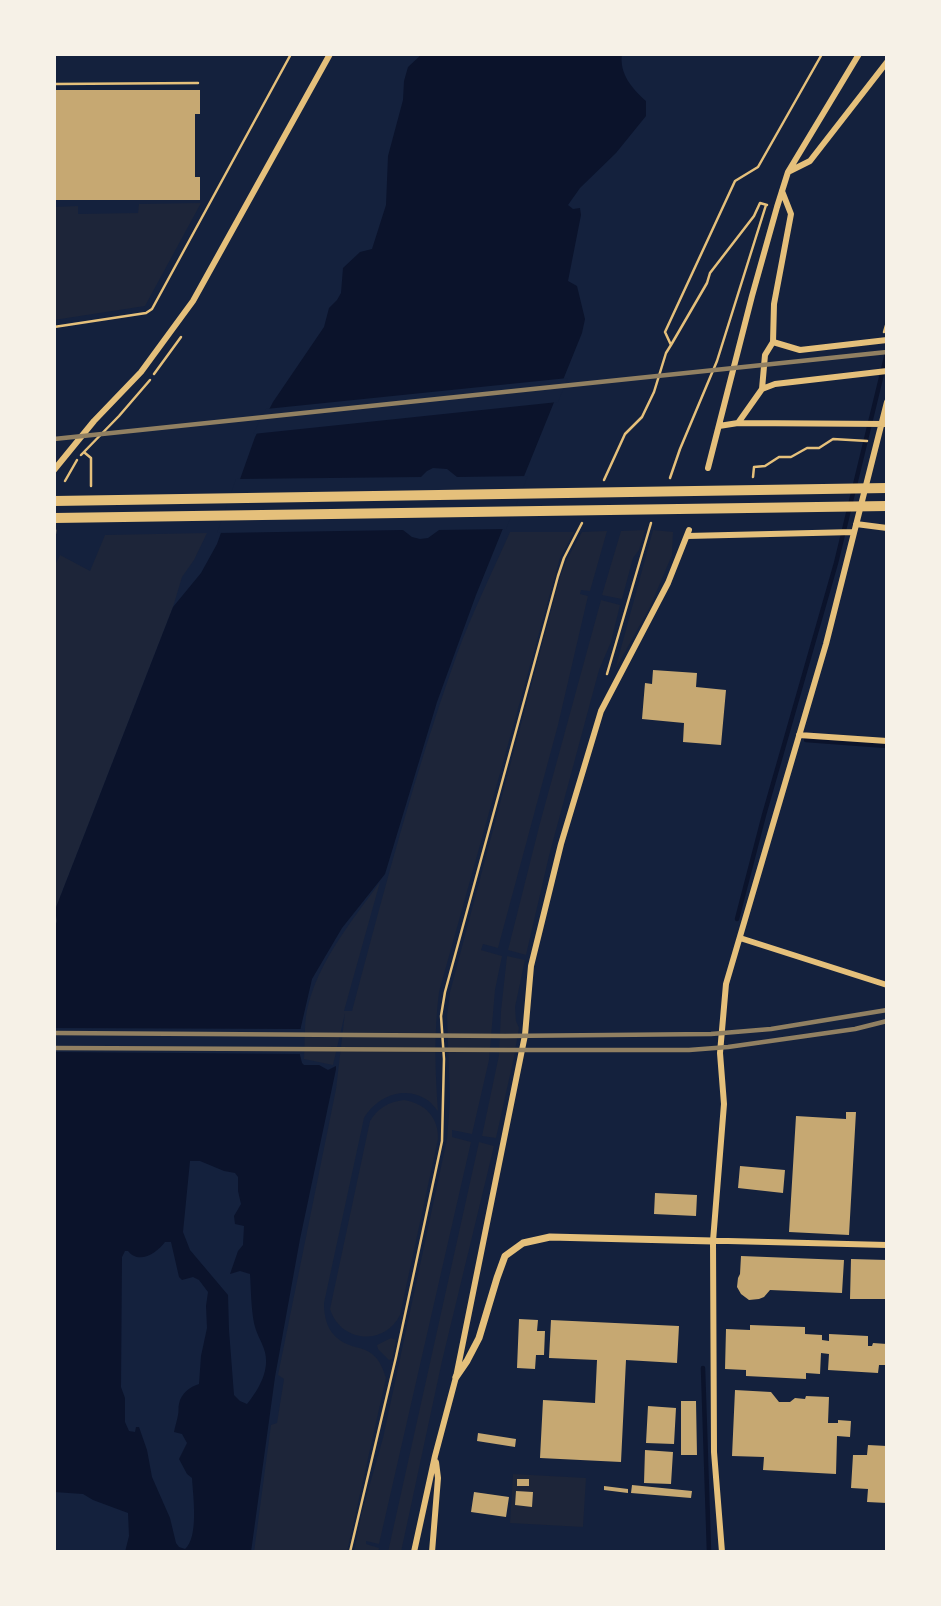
<!DOCTYPE html>
<style>
body{margin:0}
#map{position:relative;width:941px;height:1606px;overflow:hidden;background:#14213d;font-family:Poppins,sans-serif}
canvas{display:block}
.frame{position:absolute;inset:0;border:56px solid #f6f1e7;pointer-events:none}
</style>
<div id="map">
<canvas width="941" height="1606"></canvas>
<div class="frame"></div>
</div>
<script>
const g = document.querySelector('canvas').getContext('2d');
g.lineJoin = 'round';
function paint(path, color) {
  g.fillStyle = color;
  g.fill(path, 'evenodd');
}
function strokePath(path, color, width, dash) {
  g.strokeStyle = color;
  g.lineWidth = width;
  g.lineCap = dash ? 'butt' : 'round';
  g.setLineDash(dash || []);
  g.stroke(path);
}
const green = new Path2D(`
 M201,203l-56,103 -91,14v-113l24,-1v8l60,-1 1,-9z
 M645,530l-6,20 -6,8 -11,41 -20,-4 19,-64z
 M653,530l20,2 -1,23 -22,52 -35,63z
 M607,531l-17,60 -9,-1 -1,4 8,2 -30,129 -60,223 -15,-4 -2,6 21,6 -7,34 -6,70 -17,74 -20,-4v7l19,5 -92,402 -13,-3v3l13,4 -1,4h-24l8,-40 21,-74 64,-299 3,-38 -3,-85 3,-24 110,-415 7,-18 15,-27z
 M510,532h64l-14,26 -5,18 -116,416c-5,40 -4,79 -1,119 -3,-3 -5,-6 -8,-9 -23,-18 -52,-7 -66,16l-40,185c0,21 7,36 28,43 7,2 14,3 20,8 8,6 11,15 14,24l-39,174h-93l17,-127 6,-2 7,-44 -6,-4 58,-286 9,-76 -12,52 -29,-6c1,-16 0,-34 3,-49 11,-49 45,-89 73,-128l-36,129h8c32,-120 63,-240 105,-357 15,-41 35,-81 53,-122z
 M207,533l-13,27 -12,17 -9,30 -118,303 2,11 -3,9v-363l6,-12 30,16 15,-36z
 M601,600l19,5 -9,37 -12,28 -50,186 -23,99 -18,-5 32,-127z
 M507,956l18,4 -10,47 1,14 3,7 -5,29 -18,81 -14,-2 17,-81 2,-44z
 M404,1100c21,3 35,18 34,39l-38,176c-16,32 -60,27 -70,-6l40,-188c8,-13 18,-19 34,-21z
 M479,1142l15,4 -52,215 -41,191h-13z
 M391,1338l5,2 -4,19 -3,1 -11,-11 -1,-4z
 M513,1474l73,4 -3,49 -73,-4z`);
const water = new Path2D(`
 M422,54h200c-3,19 10,35 24,47v15l-30,37 -36,35 -12,17 5,4 7,-1 1,7 -13,66 9,5 8,33 -3,14 -106,262 -39,107 -52,172 -43,54 -30,51 -12,52v24l2,8 2,2h15l9,5 8,-4v3l-36,170 -25,138 -24,175h-126l4,-16 -1,-23 -35,-13 -10,-6 -29,-2v-562l3,-9 -2,-11 118,-303 28,-34 16,-29 38,-107 18,-35 51,-75 5,-19 8,-8 4,-7 2,-25 17,-16 12,-3 14,-44 2,-49 15,-56 1,-19 4,-14zM190,1161h10l24,10 11,2 3,4v14l3,13 -7,12 1,8 9,2 -1,19 -5,6 -8,23 10,-3 10,3c1,16 1,33 4,49 2,10 7,17 10,26 7,20 -5,40 -17,55l-7,-3 -6,-6 -5,-65 -1,-35 -38,-45 -7,-18zM165,1242h6l8,35 3,3 11,-3 6,3 9,12 -2,14 1,22 -6,28 -2,28c-9,3 -18,9 -20,20 -1,3 0,7 -1,11 -1,6 -3,11 -4,17l8,2 5,9 -8,16 8,15 5,4c1,18 7,59 -7,71l-6,-2 -3,-4 -6,-25 -18,-41 -5,-27 -8,-23h-3l-1,5 -6,-1 -4,-9v-24l-4,-11 1,-130 3,-6h3c11,14 29,2 37,-9z`);
const pier = new Path2D(`
 M568,378l-10,24 -305,32 13,-25z
 M433,468l14,1 10,8 71,-1 -22,53 -67,1 -11,8 -8,1 -8,-2 -9,-7 -186,3 19,-54 185,-2 6,-6z
 M54,1028l250,1v25l-250,-2z`);
const stream = new Path2D(`
 M806,740l81,6
 M737,919l27,-104 72,-252 51,-210
 M703,1368l6,184`);
const building = new Path2D(`
 M54,90h146v24h-5v63h5v23h-146z
 M653,670l44,3 -1,14 30,3 -5,55 -38,-3 1,-19 -42,-4 3,-36 7,1z
 M846,1112h10l-7,123 -60,-3 7,-116 50,3z
 M740,1166l45,4 -2,23 -45,-5z
 M655,1193l42,2 -1,21 -42,-2z
 M741,1256l103,4 -2,33 -72,-3 -6,7 -5,2 -10,1 -8,-6 -4,-7 1,-9 2,-4z
 M851,1259l36,1v39h-37z
 M519,1319l19,1 -1,11h8l-1,24h-8l-1,14 -18,-1z
 M551,1320l128,6 -2,37 -51,-3 -5,102 -81,-4 3,-58 52,3 2,-43 -48,-2z
 M750,1325l55,2v7l17,1v5l7,1v-7l39,2v10h4l1,-3 14,1v21h-8l-1,8 -50,-3 1,-16 -8,-1 -1,21 -14,-1v6l-60,-3v-6l-21,-1 1,-40 24,1z
 M735,1390l36,2 8,10h11l5,-4 10,1 1,-3 23,1 -1,26h10v-3l13,1 -1,16 -13,-1 -1,38 -73,-4 1,-13 -32,-1z
 M681,1401h15l1,54h-16z
 M648,1406l28,2 -2,36 -28,-1z
 M478,1433l38,6 -1,8 -38,-6z
 M868,1445l19,1v57l-20,-1 1,-13 -17,-1 2,-33h14z
 M645,1450l28,2 -2,32 -27,-1z
 M517,1479h12v7h-12z
 M632,1485l60,6 -1,7 -60,-5z
 M604,1486l24,3v4l-24,-3z
 M516,1491l17,1 -1,15 -17,-2z
 M474,1492l35,5 -3,20 -35,-5z`);
const path = new Path2D(`
 M884,332l3,-10
 M671,345l36,-62 3,-10 44,-57 6,-13 7,2
 M154,374l27,-37
 M85,453l6,5v28
 M81,455l38,-39 31,-36
 M753,477l1,-10 11,-1 14,-9h12l16,-9h12l14,-9 34,2
 M670,478l10,-29 37,-88 49,-156
 M604,480l21,-46 17,-17 12,-25 12,-39 5,-8 -6,-13 70,-151 23,-14 64,-113
 M65,481l12,-21
 M54,550l1,-20
 M607,674l44,-151
 M350,1552l46,-195 46,-216 2,-82 -3,-43 4,-24 113,-416 6,-18 18,-35`);
const service = new Path2D(`
 M54,84l144,-1
 M54,327l92,-14 6,-4 139,-255`);
const minor = new Path2D(`
 M790,171l20,-10 77,-99
 M773,342l27,8 87,-10
 M762,389l13,-5 112,-13
 M738,423l24,-34 3,-34 8,-13 1,-38 17,-90 -9,-23
 M719,426l19,-3 149,1
 M708,468l44,-172 25,-89 11,-35 71,-118
 M54,470l40,-49 47,-49 52,-71 137,-247
 M856,524l31,4
 M687,536l167,-4
 M799,735l88,6
 M740,938l147,47
 M713,1241h15l159,4
 M414,1552l21,-96 21,-79 69,-342 6,-69 30,-122 40,-133 67,-128 21,-53
 M432,1552l6,-74 -2,-16
 M722,1552l-8,-100 -1,-211 11,-137 -4,-51 6,-69 100,-340 61,-242`);
const tertiary = new Path2D(`
 M456,1377l11,-16 12,-23 18,-60 8,-22 18,-13 27,-6 163,4`);
const primary = new Path2D(`
 M54,501l833,-13
 M54,518l833,-12`);
const rail = new Path2D(`
 M54,439l833,-87
 M54,1033l451,3 206,-2 60,-5 116,-19
 M54,1048l453,2h182l39,-3 127,-18 32,-8`);
paint(green, '#1d2539');
paint(water, '#0b132b');
paint(pier, '#14213d');
strokePath(stream, '#0b132b', 4.5);
paint(building, '#c6a872');
strokePath(path, '#e5c07b', 2.5);
strokePath(service, '#e5c07b', 2.5);
strokePath(minor, '#e5c07b', 6);
strokePath(tertiary, '#e5c07b', 7);
strokePath(primary, '#e5c07b', 10);
strokePath(rail, '#918062', 4.5);
</script>
